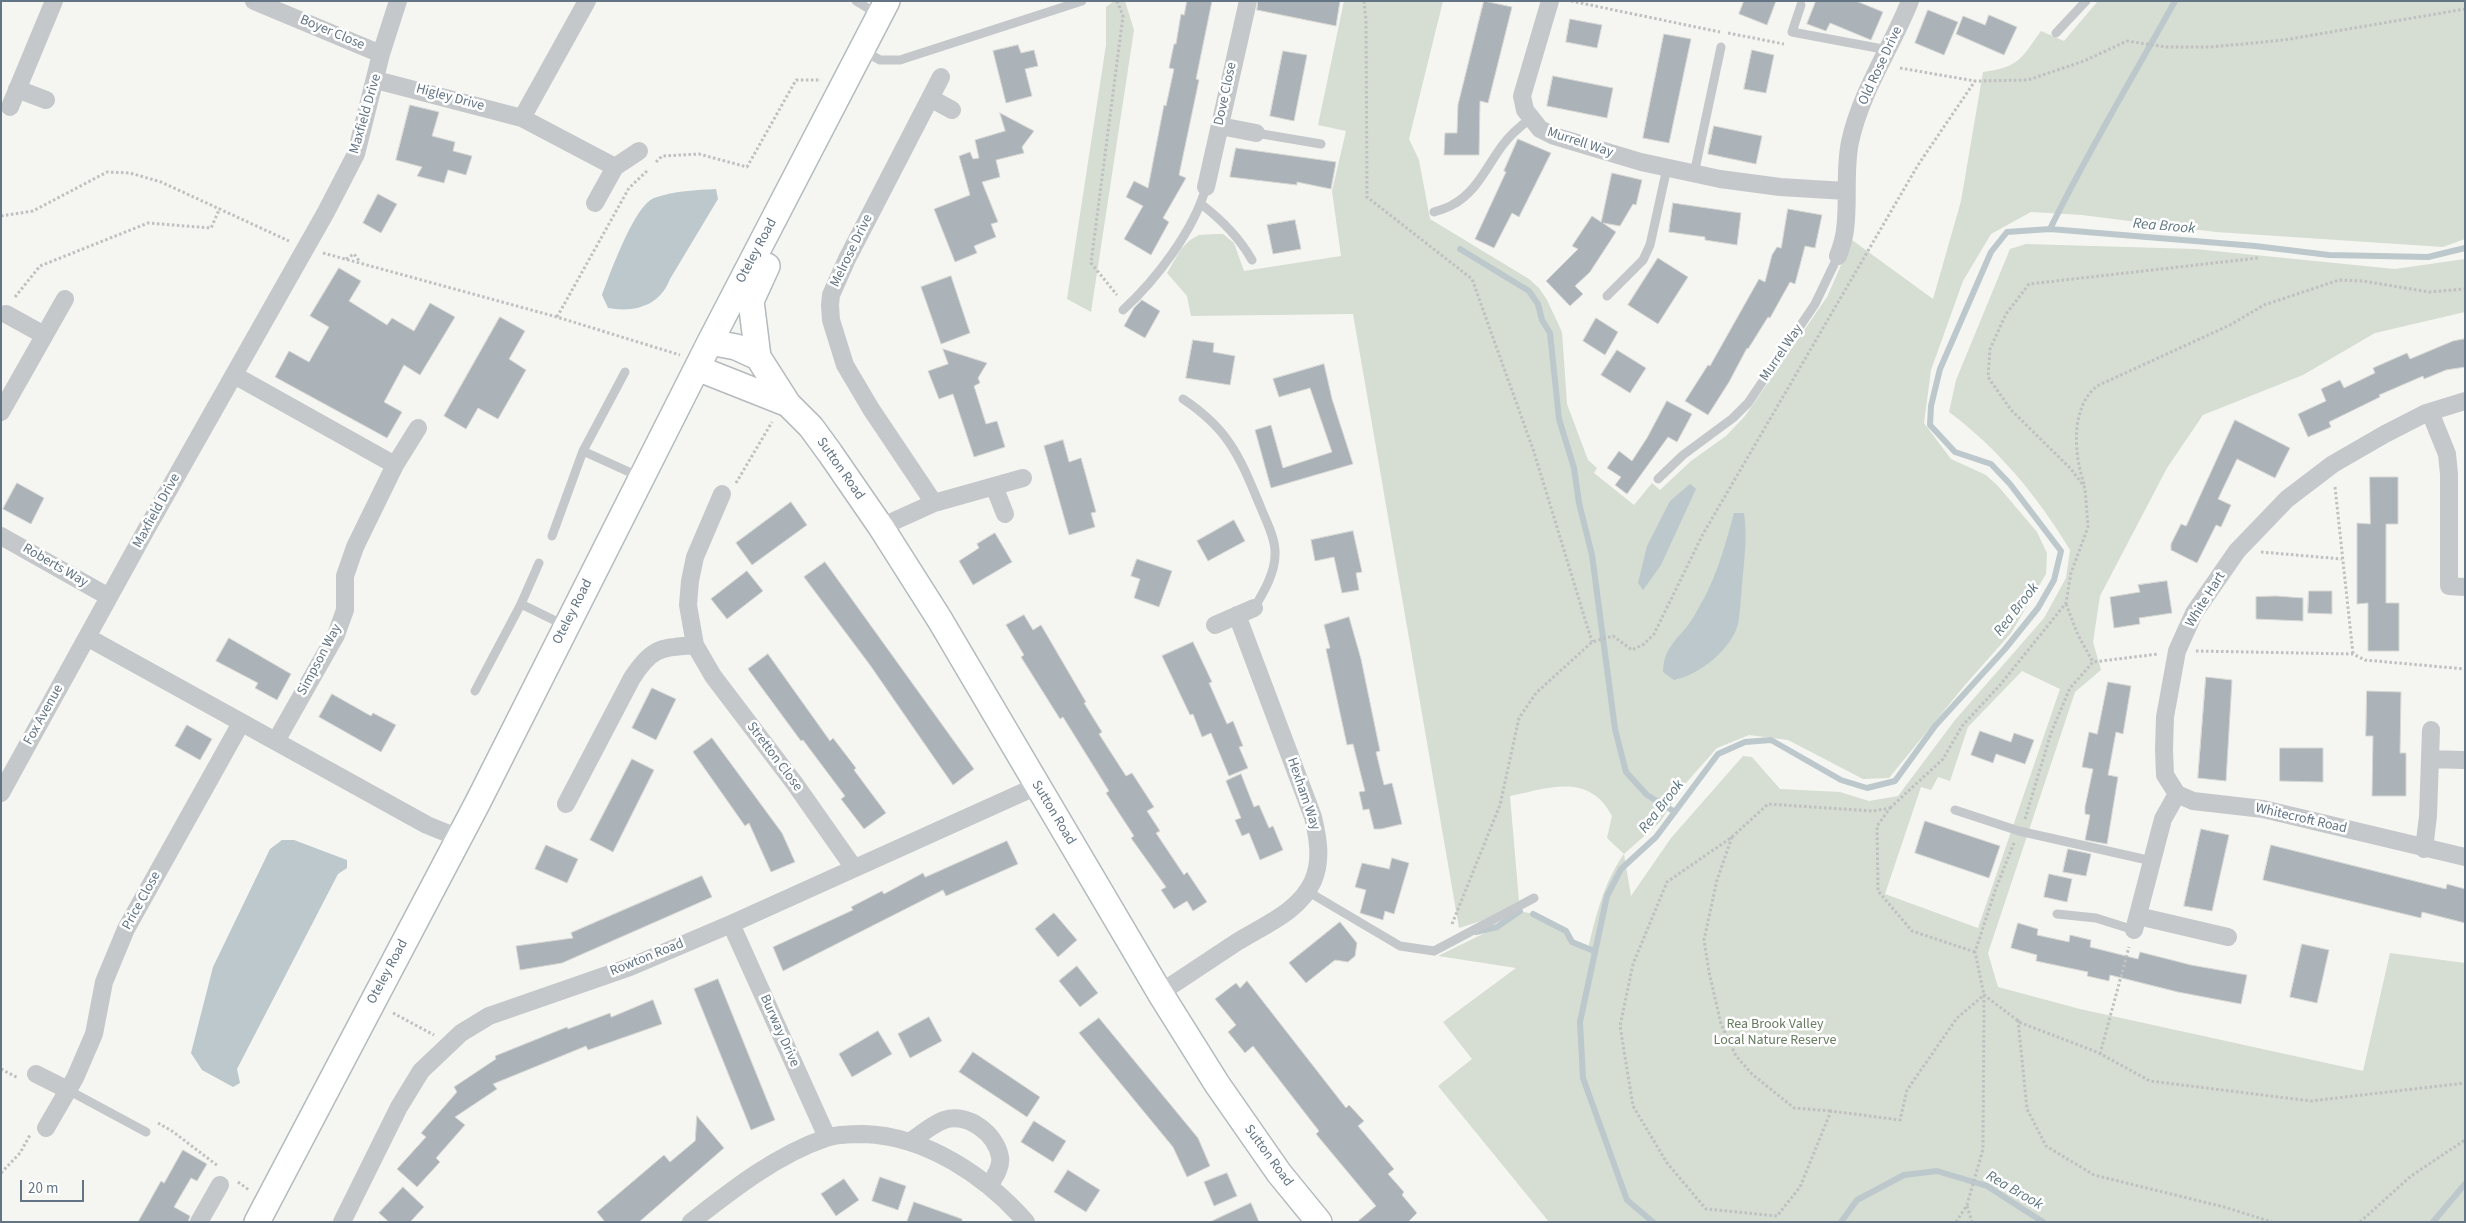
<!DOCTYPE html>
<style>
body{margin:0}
#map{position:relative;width:2466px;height:1223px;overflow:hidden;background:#f5f6f1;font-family:"Source Sans 3",sans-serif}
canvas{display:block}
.frame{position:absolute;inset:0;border:2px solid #637584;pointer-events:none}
.scale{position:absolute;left:20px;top:1180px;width:64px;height:22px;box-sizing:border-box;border:2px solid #637584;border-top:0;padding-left:6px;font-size:15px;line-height:18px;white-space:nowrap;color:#637584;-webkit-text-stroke:4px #fff;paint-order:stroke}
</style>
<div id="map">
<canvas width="2466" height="1223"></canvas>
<div class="frame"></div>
<div class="scale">20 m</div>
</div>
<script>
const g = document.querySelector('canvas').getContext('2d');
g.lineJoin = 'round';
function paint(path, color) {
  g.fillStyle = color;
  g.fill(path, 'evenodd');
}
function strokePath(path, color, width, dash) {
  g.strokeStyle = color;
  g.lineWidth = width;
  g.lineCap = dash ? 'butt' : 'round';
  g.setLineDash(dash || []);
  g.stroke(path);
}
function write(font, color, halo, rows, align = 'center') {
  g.font = font + ' "Source Sans 3",sans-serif';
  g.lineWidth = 5;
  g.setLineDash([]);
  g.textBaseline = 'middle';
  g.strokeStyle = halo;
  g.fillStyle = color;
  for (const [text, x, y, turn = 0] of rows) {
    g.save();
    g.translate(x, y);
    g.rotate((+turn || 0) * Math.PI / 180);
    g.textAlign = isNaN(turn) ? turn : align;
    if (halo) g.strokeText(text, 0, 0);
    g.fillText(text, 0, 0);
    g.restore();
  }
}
const green = new Path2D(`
 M1114,1h11l9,29 -43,282 -24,-13 39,-254v-38z
 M1344,1h99l-34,138 10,21 11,59 99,60 10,9 8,12 15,32 5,72 21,56 9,8 -3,5 40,32 18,-22 8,7 31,-29 35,-25 19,-20 82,-119 25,-57 81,59 28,-98 22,-129c36,-5 38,-13 58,-41l23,10 34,-40h367v238l-22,8 -227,-15 -134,-17 -51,-3 -40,22 -28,47 -32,89 -7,53 27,36 35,16 12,11 39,46 10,21 -1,21 -35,59 -46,52 -76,93 -26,1 -75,-39 -39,-5 -32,13 -32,36 -25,38 -36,32 7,42 40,-58 72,-82 9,1 28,32 60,3 29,9 29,-5 57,-76 89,-102 22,-40 4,-28c-32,-53 -71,-101 -121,-138l7,-32 54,-131 16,-5 169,5 200,20 70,-10v53l-90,21 -72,42 -100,40 -36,53 -67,128 -7,46 8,28 -26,22 -87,261 10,34 82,22 283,62 27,-118 75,10v259h-916l-111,-136 34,-27 -29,-37 73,-54 -78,-12 59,-29 23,-16 13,3 33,17 6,11 16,7c8,-34 16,-67 36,-95l-17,-16 5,-22c-23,-44 -63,-28 -102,-20l9,105 -38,20 -22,7 -106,-614 -162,2 -4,-20 -20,-23 14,-24 9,-9 9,-5 16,-1h8l11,9 10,28 97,-15 -9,-65 14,-60 -28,-6zM2022,671l38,18 -82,239 -93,-34 36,-107 10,3 7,-13 12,4 18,-54z`);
const water = new Path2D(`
 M716,189l2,10 -48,80c-10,26 -34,34 -62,29l-6,-13c8,-21 32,-89 52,-97 19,-7 43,-8 62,-9z
 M1690,484l6,5 -35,76 -18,25 -5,-7 9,-37 23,-45z
 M1734,513h10c3,21 1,40 -1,61 -2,16 -2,34 -5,50 -7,26 -39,51 -64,56l-11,-8c1,-21 9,-28 22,-43 7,-8 13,-20 18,-29 15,-27 23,-58 31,-87z
 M282,840h12l53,20v8l-9,6 -101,195 3,14 -7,4 -31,-17 -11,-17 22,-86 57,-118z`);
const stream = new Path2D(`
 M2050,229c38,-78 83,-152 125,-228
 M1460,249l69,42 9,13 4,16 8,13 9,86 15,49 5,35 13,52 23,174 11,43 21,23 28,17
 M1533,914l33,17 6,11 22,9
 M1476,932l21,-5 23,-16
 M1653,1222l-26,-22 -44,-122 -3,-56 27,-126 14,-27 35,-32 62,-83 27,-12 26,-2 70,40 26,8 28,-7 40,-55 70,-77 33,-41 16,-28 7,-29 -51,-67 -19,-20 -36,-12 -25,-27 1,-19 9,-37 51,-117 16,-20 43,-3 205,17 74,9 99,2 37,-9
 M1841,1222l16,-22 47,-25 33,-4 50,15 56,36
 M2433,1222l32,-38`);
const building = new Path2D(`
 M1187,1h25l-16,78 3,1 -20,95 7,3 -23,40 6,4 -18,33 -27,-16 19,-33 -17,-9 8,-16 14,7 16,-83 2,1 8,-37 -5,-1 5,-24h2l5,-30 3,1z
 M1258,1h82l-4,25 -79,-16z
 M1484,1l28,6 -24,96 -8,-2 -1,54h-35l1,-22h12l1,-28z
 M1744,1h32l-9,24 -28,-11z
 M1816,1h40l27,11 -12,28 -41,-17 -4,8 -19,-7z
 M1928,10l30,12 -14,33 -29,-12z
 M1989,15l28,12 -13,28 -48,-21 7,-18 22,9z
 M1570,19l32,6 -5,23 -31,-6z
 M1664,34l27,5 -22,104 -26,-5z
 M1018,45l3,8 13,-3 4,16 -13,3 7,27 -26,7 -13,-52z
 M1752,50l22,5 -8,38 -22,-4z
 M1283,51l24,4 -13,66 -24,-5z
 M1553,76l60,12 -6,30 -60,-12z
 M410,105l29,7 -7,24 23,6 -2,9 19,5 -6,19 -18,-5 -4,13 -27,-7 5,-9 -26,-7z
 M1000,113l34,18 -12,16 2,6 -28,7 4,17 -18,5 16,40 -7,2 5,13 -22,9 3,7 -22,9 -21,-53 36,-14 -11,-39 11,-4 3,7 6,-1 -4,-18 30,-9z
 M1714,126l48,10 -6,28 -48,-10z
 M1518,139l33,14 -32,64 -7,-4 -18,35 -19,-9 31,-67 -2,-1z
 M1236,148l100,14 -5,27 -34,-7v3l-67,-8z
 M1612,173l30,7 -6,25 -3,-1 -13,22 -17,-3 13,9 -26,40 -15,14 8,8 -13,12 -24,-25 32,-32 -6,-3 20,-30 9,6z
 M378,194l19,10 -16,29 -18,-10z
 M1673,203l68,10 -4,32 -32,-5v-3l-36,-5z
 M1788,209l34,6 -7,33 -10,-2 -10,38 -5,-2 -20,36 -2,-1 -20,32 -1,-1 -18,34 -21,33 -23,-14 23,-36 2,1 49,-87 6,3 7,-27 5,-8 4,1z
 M1295,220l6,29 -28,5 -6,-29z
 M1658,258l30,19 -30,47 -30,-19z
 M339,268l22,13 -12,20 38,24 5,-7 22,13 16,-28 25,14 -35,58 -16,-10 -20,37 18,10 -15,26 -112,-61 14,-26 20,11 20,-35 -19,-11z
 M951,276l19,57 -29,11 -20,-57z
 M1142,300l18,11 -15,27 -21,-12 10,-18z
 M500,317l25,14 -16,28 17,11 -28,49 -20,-11 -12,21 -22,-13z
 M1596,318l22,14 -13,23 -22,-14z
 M2465,339v28l-19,3 -22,9 -1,-3 -44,19 1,2 -51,25 2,5 -23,10 -10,-23 28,-13 -5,-12 19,-9 4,8 31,-15 -2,-5 34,-15 3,6 43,-18z
 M1193,340l21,3 -1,9 22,4 -5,29 -44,-7z
 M943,349l44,14 -9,15 2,5 -6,3 12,38 11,-3 8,26 -31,10 -21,-63 -14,5 -11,-28 20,-7z
 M1617,350l29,18 -16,25 -29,-18z
 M1324,364l8,35 21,65 -82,24 -16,-58 16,-5 12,43 49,-16 -22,-64 -31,9 -6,-18z
 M1667,401l25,13 -15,28 -9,-5 -41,57 -12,-9 6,-8 -14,-9 12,-17 13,10 15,-23z
 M2235,420l55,28 -15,30 -38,-19 -19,40 13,6 -10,22 -5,-2 -19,38 -26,-13v-6l10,-20 5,2z
 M1063,440l6,22 12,-4 15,54 -5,1 4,14 -26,8 -25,-89z
 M2370,477h28v47h-12v79h13v48h-31v-48l-11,1v-81l13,1z
 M17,483l27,15 -13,26 -28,-15z
 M791,502l16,23 -55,40 -16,-22z
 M1234,520l11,21 -37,20 -11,-20z
 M1353,531l9,41 -6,1 3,17 -17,3 -8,-36 -19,4 -4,-21z
 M995,533l17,29 -39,23 -14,-24 20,-13 -2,-4z
 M1137,559l35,12 -13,36 -25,-9 6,-19 -9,-3z
 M825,562l149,207 -21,16 -83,-120 -66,-88z
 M747,571l16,20 -36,28 -16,-20z
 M2167,581l5,32 -33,5 1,6 -26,4 -4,-31 30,-5 -2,-7z
 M2309,591h23v23l-24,-1z
 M2276,596l27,2v23l-47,-2v-22z
 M1024,615l9,15 8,-5 45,77 -2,1 18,29 -3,2 27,42 6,-3 22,34 -7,4 13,20 -4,2 28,42 3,-3 20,30 -14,9 -6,-10 -13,8 -13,-19 5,-3 -35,-49 3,-2 -28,-43 3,-2 -46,-74 -3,2 -39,-62 3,-2 -18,-30z
 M1349,617l12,42 19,92 -4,1 8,33 8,-2 10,41 -21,5h-7l-5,-20 -6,1 -4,-18 6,-1 -12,-47 -6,1 -21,-96 4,-1 -6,-23z
 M229,638l62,36 -14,26 -22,-12 3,-5 -42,-22z
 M1193,642l19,40 -3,1 18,41 6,-3 10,25 -4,1 9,21 -19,8 -18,-43 -9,4 -9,-23 -3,1 -28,-59z
 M768,654l62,87 3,-3 23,30 -2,2 32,43 -22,16 -23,-30 4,-3 -42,-56 -2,1 -53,-72z
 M2206,677l26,3 -6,101 -28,-3z
 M2108,682l23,4 -8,48 -7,-2 -8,43 10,2 -11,67 -22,-4 5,-25 -5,-1v-7l8,-38 -11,-2 7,-35 8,2z
 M652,688l24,11 -20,41 -24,-12z
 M2367,691l34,1 -1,61h6v43h-34l1,-60h-7z
 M332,694l39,22 2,-3 23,12 -15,27 -62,-35z
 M187,725l25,14 -12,21 -25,-14z
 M1980,731l31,11 3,-9 20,7 -9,24 -29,-10 -3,9 -22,-8z
 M712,738l70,95 13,29 -24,10 -22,-49 -4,3 -52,-74z
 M2280,748h43v34l-43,-1z
 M632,759l22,11 -41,82 -23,-12z
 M1241,774l13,33 5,-2 10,23 4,-2 10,24 -23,10 -11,-27 -7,3 -7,-16 6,-2 -15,-37z
 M1925,821l75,25 -11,32 -74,-25z
 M2201,829l28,6 -17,76 -28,-5z
 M1007,841l11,23 -72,32 -3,-6 -160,81 -10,-24 80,-37 -2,-3 31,-16 2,3 39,-21 2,4z
 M546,845l32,14 -11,24 -32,-14z
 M2271,845l175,44 1,-5 18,5v34l-43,-11 -1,6 -158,-38z
 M2068,849l23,5 -5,22 -23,-4z
 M1392,858l17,5 -15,51 -9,-3 -2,9 -23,-7 6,-23 -11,-3 7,-24 27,6z
 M2049,874l23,5 -5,23 -23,-5z
 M702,876l10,21 -150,66 -42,7 -4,-24 57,-8 -2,-5z
 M1054,913l23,27 -19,17 -23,-28z
 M1340,922l17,21 -2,13 -7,6 -13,-2 -29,23 -17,-20z
 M2018,923l20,6 -1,6 32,7 1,-7 21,5 -1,7 48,12 2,-7 51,13 56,10 -6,29 -63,-12 -68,-17 -1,6 -22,-5 1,-4 -52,-11 1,-6 -26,-7z
 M2302,944l27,6 -12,53 -27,-6z
 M1077,966l21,27 -18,14 -21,-26z
 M718,979l57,141 -24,10 -57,-141z
 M1247,981l99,127 3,-3 15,16 -6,5 36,43 -6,5 16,18 -2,3 15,18 -9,9h-51l19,-16 -60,-72 3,-3 -66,-85 -8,7 -17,-21 8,-7 -21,-26 21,-16 4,5z
 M653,1000l9,24 -74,26 -2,-4 -93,38 4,5 -42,28 10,8 -29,33 4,4 -23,25 -20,-18 29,-32 -5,-4 36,-41 -3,-5 42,-28 -1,-3 72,-29 1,2 42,-16 1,4z
 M929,1017l13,24 -32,17 -12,-24z
 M1099,1018l99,120 12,28 -23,11 -14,-30 -94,-114z
 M878,1031l14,23 -40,23 -13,-23z
 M973,1052l67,45 -13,20 -68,-45z
 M697,1116l27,32 -85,74h-34l-8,-10 67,-57 6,7 25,-21z
 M1034,1121l32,20 -13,21 -32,-20z
 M183,1150l24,14 -10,17 -6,-3 -17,29 16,9 -2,6h-50l23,-41 3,2z
 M1068,1170l32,20 -14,22 -32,-20z
 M1227,1173l10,23 -23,10 -10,-24z
 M880,1177l26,9 -8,24 -26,-9z
 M844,1179l15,21 -23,16 -15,-22z
 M403,1187l21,20 -14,15h-21l-10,-9z
 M914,1202l48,17v3h-55z
 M1251,1203l8,19h-49z`);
const path = new Path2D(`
 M1117,1l6,15 -32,247 26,32
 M1364,1l2,19 1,177 105,82 62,173 58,190
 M1571,1l149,31
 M1728,33l56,11
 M1900,68l75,13 53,-1 56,-19 43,-20 39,6h45l73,-7 181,-31
 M656,162l6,-6 37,-2 48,13 49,-87h25
 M1,216l32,-5 74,-39 23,1 31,9 128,59
 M323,253l234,64 123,38
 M346,259l8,-5 6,8
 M15,297l25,-31 108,-43 63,5 9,-20
 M557,317l72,-129 19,-18
 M736,483l36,-61
 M2084,484c-10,-30 -14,-76 13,-98l133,-61 34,-20 75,-25 24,1 66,11 36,-3
 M2335,487l18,167
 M2261,552l81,7
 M2066,604l12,31 15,27
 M2196,651l157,3 12,6 100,9
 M1890,808l53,-49 19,-33 38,-41 66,-82 5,-30 17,-46 -3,-39 -14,-19 -60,-59 -23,-33 2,-28 16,-35 23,-30 229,-26
 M2025,819l26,-86 19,-45 23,-26 65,-8
 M1732,837l-15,43 -13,60 5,32 12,52 15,32 16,18 42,34 37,3
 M1452,924l48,-119 19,-87 17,-25 56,-51 21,-6 19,14 12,-6 10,-10 49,-100 215,-369 57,-84
 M1975,952l-63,-21 -34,-40 -1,-65 13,-18 -17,3 -105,-7 -36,33 -65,45 -34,82 -13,62 13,80 34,57 39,46 71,7 23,-29 31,-76 69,9 7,-30 50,-72 27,-23 37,28 76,29 53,29 161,20 154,-18
 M393,1013l41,22
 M2018,1020l9,89 19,37 48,29 130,32 48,15
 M2100,1054l29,-107
 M1,1069l17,9
 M158,1123l14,8 46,35
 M1,1173l19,-20 10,-18
 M238,1182l11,8
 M1967,1206l5,16
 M1956,1222l11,-17 16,-56 1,-154 -9,-43 21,-64 18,-45
 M2360,1222l51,-46 54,-36`);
const lane = new Path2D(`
 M856,1l23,14
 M1801,5l-9,27 96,18
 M2056,33l30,-32
 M862,50l18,10h20l182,-59
 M1256,133l65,11
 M1694,174l27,-127
 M1201,204c21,16 38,33 51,56
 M1434,212c6,-2 13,-4 18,-7 24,-12 35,-39 50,-59 8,-11 17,-19 28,-27
 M1607,296l36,-36 7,-15 17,-77
 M1123,310c33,-30 71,-80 83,-123
 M1183,399c47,31 57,59 78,109 5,13 14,29 14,44 1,19 -11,40 -21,56
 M583,451l57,26
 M1658,479l25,-24 50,-37 15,-15 67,-99 23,-48
 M552,536l31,-85 42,-79
 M521,604l45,22
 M475,691l46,-87 18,-41
 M1955,810l64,21 133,30
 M1307,891l93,55 34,5 100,-53
 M2057,914l39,4 38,12
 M68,1090l78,42`);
const street = new Path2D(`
 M254,1l127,53
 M1550,1l-28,95 3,14 15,19 14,7 87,26 79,17 60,8 66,4
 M376,80l146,38 93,49
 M17,89l29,11
 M930,98l22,12
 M10,107l44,-106
 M522,118l65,-117
 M1220,126l36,7
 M1206,187l42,-186
 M595,203l20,-36 24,-16
 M1838,256c3,-8 6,-17 7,-26 4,-29 -1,-59 5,-88 11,-51 41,-93 60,-141
 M6,314l38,21
 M234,375l161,90
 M1,412l64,-113
 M2430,412l17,42 2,20v112l16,1
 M994,486l11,28
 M722,494l-27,63 -5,24 -2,24 7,40 18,31 82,108 59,84
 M934,503l-63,-94 -26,-44 -14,-45 -1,-15 1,-10 16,-36 94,-182
 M881,527l53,-24 89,-25
 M1,536l108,61
 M1215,625l39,-17
 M87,637l340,188 32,13
 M276,741l60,-106 9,-25v-34l10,-29 40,-82 23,-37
 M2430,759l33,1
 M1,793l145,-263 180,-318 30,-58 25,-100 17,-53
 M2177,794l-12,-19 -1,-25 1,-33 12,-66 17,-38 43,-62 50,-52 46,-35 52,-30 41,-21 39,-12
 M2177,794l16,7 70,8 202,48
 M566,804l66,-126c20,-31 28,-30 63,-33
 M2424,849l4,-33 3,-86
 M2138,916l90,21
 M731,924l96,213
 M2134,930l29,-111 14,-25
 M1160,993c26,-17 51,-34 77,-51 27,-17 62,-30 76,-61 9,-21 5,-43 0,-64l-76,-202
 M36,1074l32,16
 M46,1128l29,-50 19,-44 10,-52 22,-53 115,-206
 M911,1141c10,-7 22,-17 33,-21 24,-8 52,14 56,37 2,10 -6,21 -11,29
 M199,1222l21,-37
 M342,1222l57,-115 22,-36 40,-38 28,-17 141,-49 101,-43 306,-138
 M691,1222c41,-32 85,-67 135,-84 11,-4 26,-4 38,-4 62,2 122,42 162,88`);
const secondary = new Path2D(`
 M710,342l26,5 22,10 30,47 23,23 19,26 51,74 59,93 220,373 57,91 62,89 40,49
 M758,357l-7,-56 16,-35
 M697,368l91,36
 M257,1222l221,-420 232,-460 177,-341`);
const streetNames = [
 ["Boyer Close",332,33,23],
 ["Old Rose Drive",1881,66,-65],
 ["Dove Close",1226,94,-78],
 ["Higley Drive",450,98,15],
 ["Maxfield Drive",366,114,-74],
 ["Murrell Way",1580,143,18],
 ["Oteley Road",757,251,-62],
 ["Melrose Drive",852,251,-64],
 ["Murrel Way",1782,353,-56],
 ["Sutton Road",840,469,55],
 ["Maxfield Drive",157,511,-61],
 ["Roberts Way",55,566,30],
 ["White Hart",2206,600,-58],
 ["Oteley Road",573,612,-63],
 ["Simpson Way",320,660,-62],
 ["Fox Avenue",44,715,-61],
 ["Stretton Close",774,757,53],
 ["Hexham Way",1303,794,71],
 ["Sutton Road",1053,813,59],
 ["Whitecroft Road",2301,819,13],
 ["Price Close",142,901,-61],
 ["Rowton Road",647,958,-22],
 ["Oteley Road",388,972,-62],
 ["Burway Drive",779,1031,66],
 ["Sutton Road",1268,1156,54]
];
const parkNames = [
 ["Rea Brook Valley",1775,1025],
 ["Local Nature Reserve",1775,1041]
];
const waterNames = [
 ["Rea Brook",2164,227,5],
 ["Rea Brook",2017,610,-52],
 ["Rea Brook",1662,807,-52],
 ["Rea Brook",2014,1191,30]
];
paint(green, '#d6ddd2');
paint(water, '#bcc8cc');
strokePath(stream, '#bcc8cc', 6);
paint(building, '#abb3b8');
strokePath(building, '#d7d7d4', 1);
strokePath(secondary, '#b4babe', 28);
strokePath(path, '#bec0c2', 3, [2.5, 2.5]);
strokePath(lane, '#c5c8cb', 9);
strokePath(street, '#c5c8cb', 18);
strokePath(secondary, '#fff', 25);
write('14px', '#637584', '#fff', streetNames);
write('14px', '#677b62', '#fff', parkNames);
write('italic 15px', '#5f7781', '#fff', waterNames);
</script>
